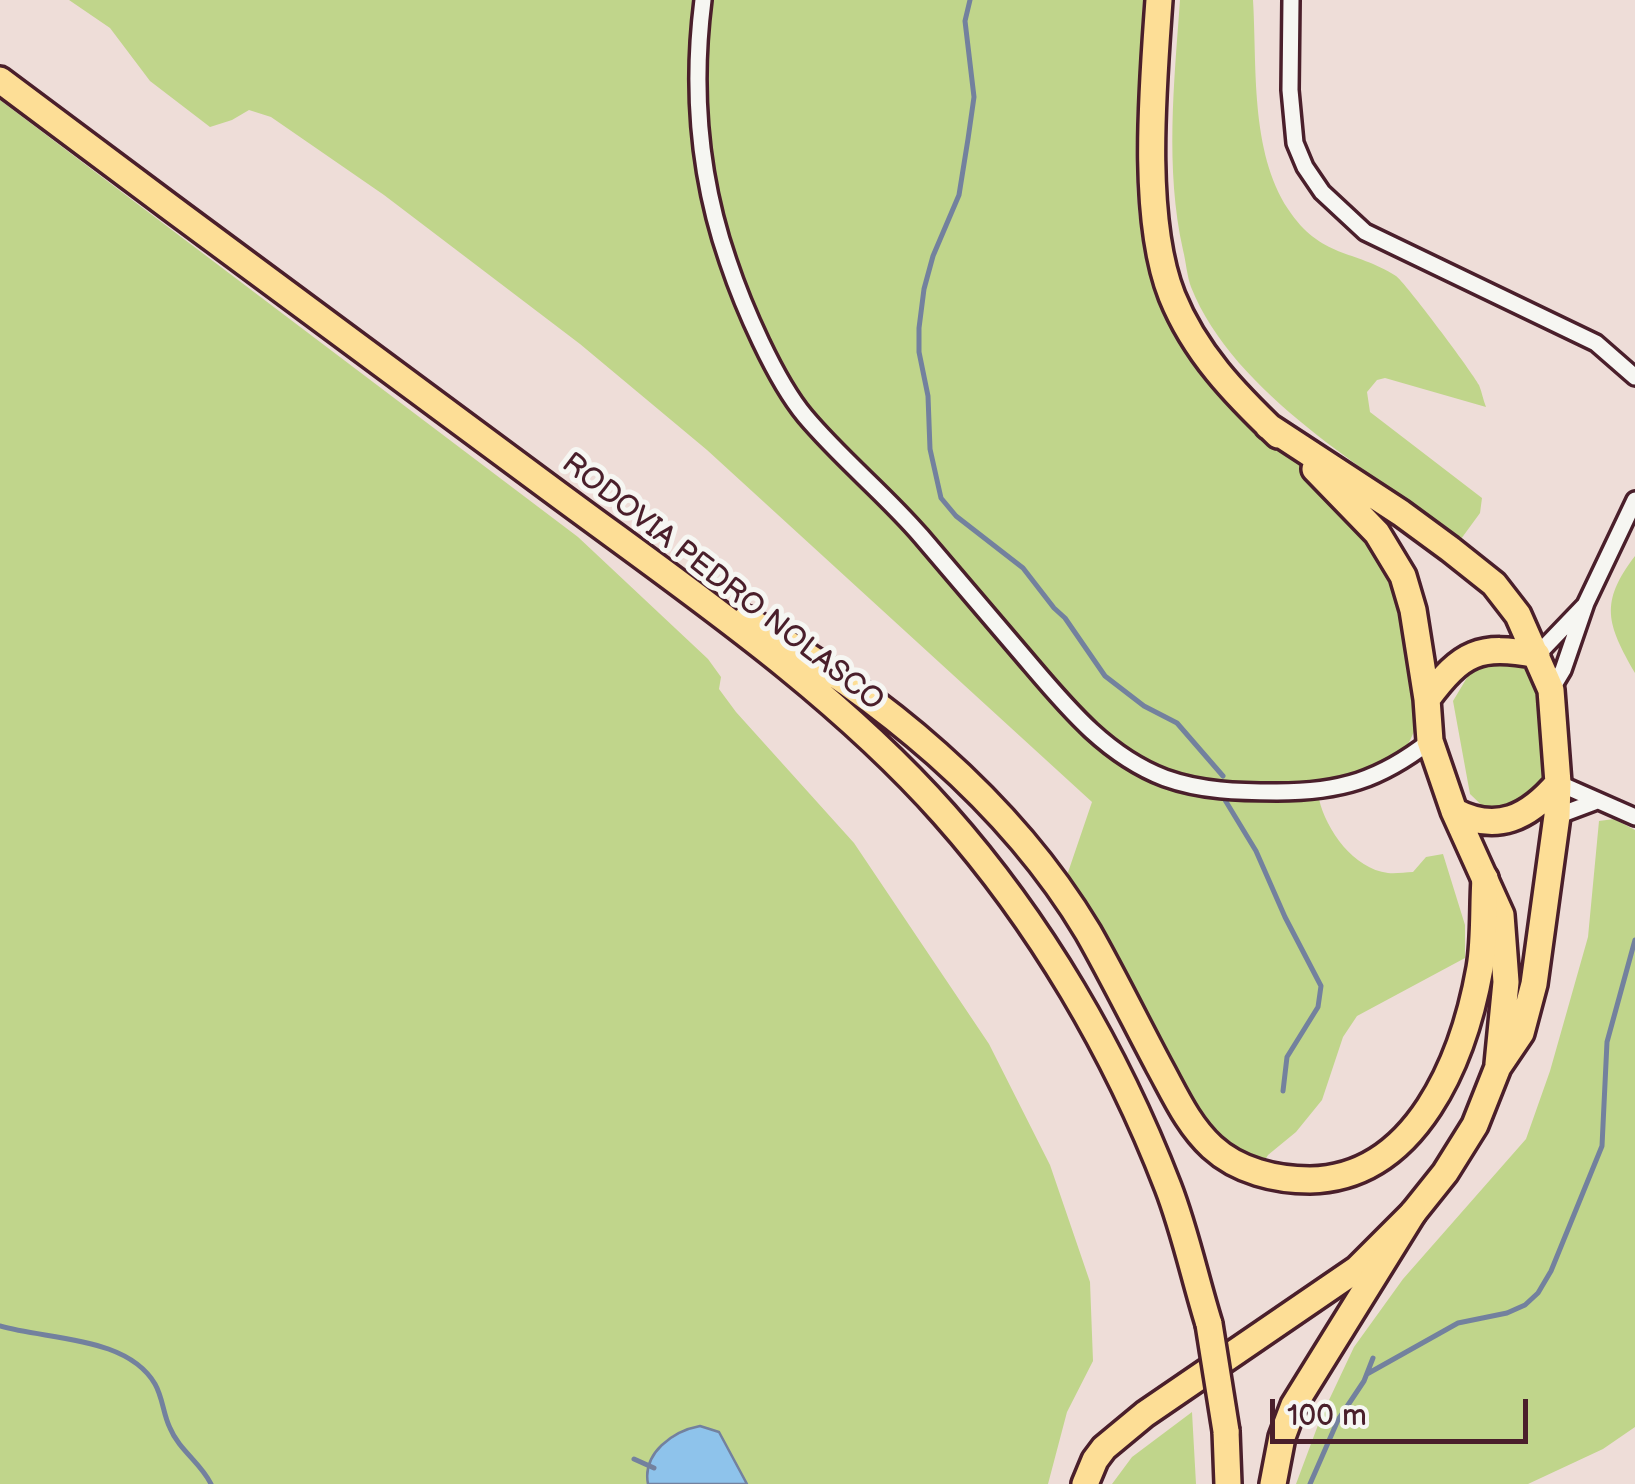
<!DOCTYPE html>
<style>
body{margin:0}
#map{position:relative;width:1635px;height:1484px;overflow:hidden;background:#eeddd8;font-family:"Balsamiq Sans",sans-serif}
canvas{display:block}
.scale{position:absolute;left:1270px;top:1399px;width:258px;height:45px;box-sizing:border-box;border:5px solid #4a1f2b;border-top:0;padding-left:12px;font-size:30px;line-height:35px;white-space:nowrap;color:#4a1f2b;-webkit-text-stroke:8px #f6f6f2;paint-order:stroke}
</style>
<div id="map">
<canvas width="1635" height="1484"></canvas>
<div class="scale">100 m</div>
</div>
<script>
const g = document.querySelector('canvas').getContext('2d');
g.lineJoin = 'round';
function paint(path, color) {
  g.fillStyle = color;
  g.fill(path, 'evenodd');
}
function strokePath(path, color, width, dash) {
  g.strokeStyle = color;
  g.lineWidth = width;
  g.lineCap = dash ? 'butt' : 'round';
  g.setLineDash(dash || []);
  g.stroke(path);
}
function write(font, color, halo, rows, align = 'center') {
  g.font = font + ' "Balsamiq Sans",sans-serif';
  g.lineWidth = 10;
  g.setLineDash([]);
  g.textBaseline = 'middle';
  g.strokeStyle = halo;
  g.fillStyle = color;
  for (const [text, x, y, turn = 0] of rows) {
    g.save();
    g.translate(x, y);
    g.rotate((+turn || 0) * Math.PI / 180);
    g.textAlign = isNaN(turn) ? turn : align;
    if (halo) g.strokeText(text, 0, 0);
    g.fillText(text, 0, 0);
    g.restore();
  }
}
const green = new Path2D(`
 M69,0h1074c-4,105 -22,216 21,316 11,25 73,101 95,118 40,30 88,56 117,96 11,15 26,87 32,110 5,17 20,48 15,65 -7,24 -19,60 -45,67 -29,8 -39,-1 -59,27 7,31 35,70 69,74 8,1 17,-1 25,-1l13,-15 17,-3 22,71v33l-108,58 -14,21 -21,63 -26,32 -28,23 -12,20 -66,-57 -127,-231 29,-85 -385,-352 -127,-106 -196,-149 -113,-78 -22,-7 -17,10 -22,7 -60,-46 -40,-53z
 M1180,0h73c4,66 -3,151 35,209 33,50 66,40 108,67 8,5 77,97 83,109 3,7 4,15 7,22l-101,-29 -8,2 -10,12 3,20 112,86 -2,15 -19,26c-90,-68 -227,-144 -270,-252 -4,-11 -5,-25 -8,-37 -18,-82 -9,-166 -3,-250z
 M0,100l578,437 130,122 13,18 -2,12 17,23 118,131 135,201 61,121 40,117 3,79 -26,51 -19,72h-301l-28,-52c-37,-14 -72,12 -71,52h-648z
 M1635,556v117c-28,-49 -36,-70 0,-117z
 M1490,661h29l27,22 5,114 -57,20 -24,-23 -17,-93 15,-25z
 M1614,819l21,11v597l-32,22 -75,35h-232l25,-67 33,-70 49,-68 123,-140 24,-68 38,-134 11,-116z
 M1192,1412l4,72h-84l20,-27z`);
const water = new Path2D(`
 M700,1426l19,6 28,52h-99c-6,-31 25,-53 52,-58z`);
const stream = new Path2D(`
 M970,0l-5,21 9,76 -6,42 -9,56 -26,61 -9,33 -5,39v24l9,44 2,53 11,49 15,18 67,52 31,40 11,10 40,58 39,30 33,17 46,53
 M1225,800l31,51 29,66 36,69 -3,21 -31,50 -4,34
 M0,1326c48,14 127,10 155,58 8,14 8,30 15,44 9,22 31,35 41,56
 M1367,1374l91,-51 49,-10 18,-8 13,-12 13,-22 51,-125 5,-104 28,-102
 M634,1459l20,9
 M1310,1484l28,-64 26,-39 9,-23`);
const minor = new Path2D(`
 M703,0c-11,87 -4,177 25,261 15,45 47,119 77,155 36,43 80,78 116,120 32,38 65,76 98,115 42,49 83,103 146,127 36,13 74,14 112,14 63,0 103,-12 153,-51
 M1291,0l-1,90 5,53 10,24 17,25 43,40 231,111 39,34
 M1537,655l47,-49
 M1551,690l12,-20 23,-67 49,-103
 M1558,783l77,34
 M1557,816l40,-15`);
const primary = new Path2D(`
 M1159,0c-6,85 -18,218 13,296 23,57 63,98 106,139
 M1315,469l62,64 26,43 10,34 14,89 3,42 24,70 47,104 5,67 -8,82
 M1427,699c35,-47 52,-55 110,-44
 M1454,811c43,23 75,6 104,-28
 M1085,1484l10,-24 9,-12 41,-34 212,-145 56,-56 32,-40 30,-48 23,-58 23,-34 13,-49 23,-168 1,-33 -7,-93 -33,-75 -24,-31 -44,-35 -49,-36 -133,-87`);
const trunk = new Path2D(`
 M0,80c183,138 368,273 552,410 135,100 280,198 392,324 96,108 172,238 224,373 17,44 27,92 41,137
 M746,619c133,75 263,181 342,313 25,44 47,89 71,134 16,29 29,59 53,81 26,24 64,33 98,33 107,-2 154,-122 170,-212 5,-29 3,-61 5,-90
 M1226,1431l2,53
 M1273,1484l9,-47 12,-32 119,-192`);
const trunkBridge = new Path2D(`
 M1209,1324l17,107`);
const streetNames = [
 ["RODOVIA PEDRO NOLASCO",722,583,38]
];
paint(green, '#c0d58b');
paint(water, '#8ec3eb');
strokePath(water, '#73819e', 2.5);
strokePath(stream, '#73819e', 5);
strokePath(minor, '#4a1f2b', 22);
strokePath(primary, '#4a1f2b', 32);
strokePath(trunk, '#4a1f2b', 32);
strokePath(minor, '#f6f6f2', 15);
strokePath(primary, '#fdde96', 25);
strokePath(trunk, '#fdde96', 25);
strokePath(trunkBridge, '#4a1f2b', 32, []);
strokePath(trunkBridge, '#fdde96', 25);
write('30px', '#4a1f2b', '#f6f6f2', streetNames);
</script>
